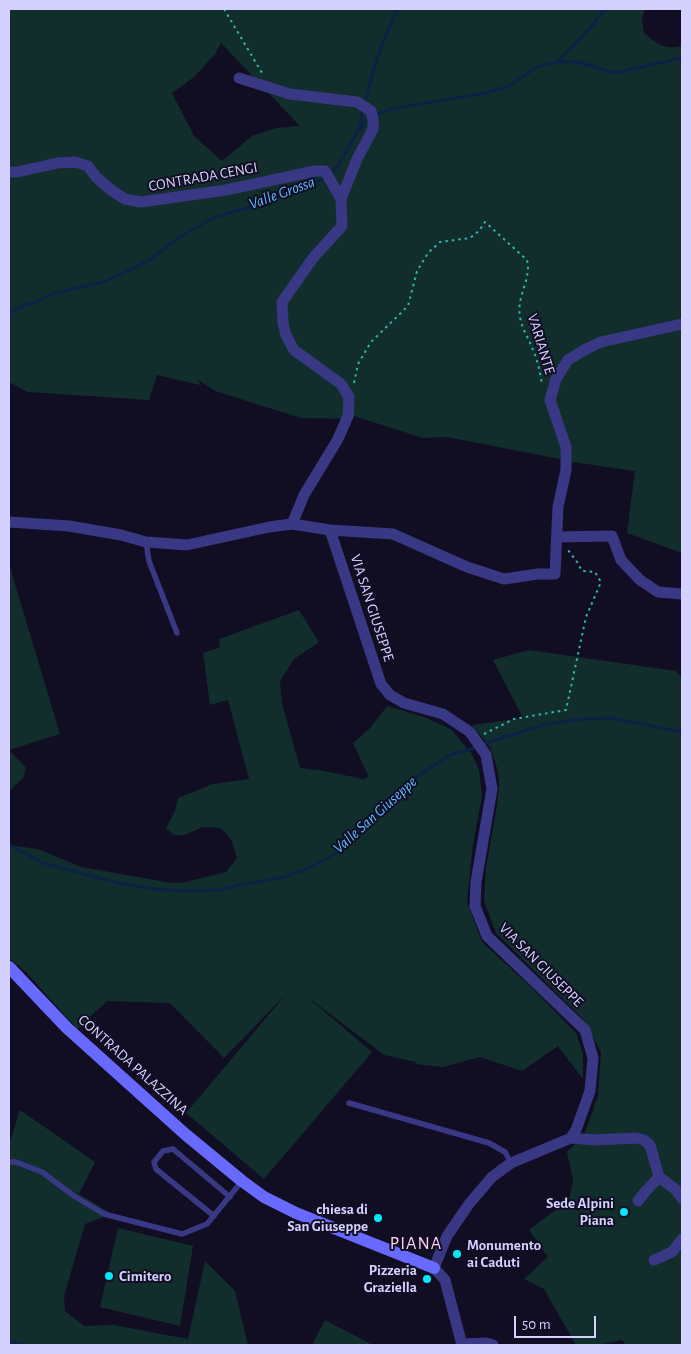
<!DOCTYPE html>
<style>
body{margin:0}
#map{position:relative;width:691px;height:1354px;overflow:hidden;background:#110e24;font-family:"Alegreya Sans",sans-serif}
canvas{display:block}
.frame{position:absolute;inset:0;border:10px solid #d5d1ff;pointer-events:none}
.scale{position:absolute;left:514px;top:1316px;width:82px;height:22px;box-sizing:border-box;border:2px solid #d5d1ff;border-top:0;padding-left:6px;font-size:15px;line-height:18px;white-space:nowrap;color:#d5d1ff;-webkit-text-stroke:4px #110e24;paint-order:stroke}
</style>
<div id="map">
<canvas width="691" height="1354"></canvas>
<div class="frame"></div>
<div class="scale">50 m</div>
</div>
<script>
const g = document.querySelector('canvas').getContext('2d');
g.lineJoin = 'round';
function paint(path, color) {
  g.fillStyle = color;
  g.fill(path, 'evenodd');
}
function strokePath(path, color, width, dash) {
  g.strokeStyle = color;
  g.lineWidth = width;
  g.lineCap = dash ? 'butt' : 'round';
  g.setLineDash(dash || []);
  g.stroke(path);
}
function write(font, color, halo, rows, align = 'center') {
  g.font = font + ' "Alegreya Sans",sans-serif';
  g.lineWidth = 4;
  g.setLineDash([]);
  g.textBaseline = 'middle';
  g.strokeStyle = halo;
  g.fillStyle = color;
  for (const [text, x, y, turn = 0] of rows) {
    g.save();
    g.translate(x, y);
    g.rotate((+turn || 0) * Math.PI / 180);
    g.textAlign = isNaN(turn) ? turn : align;
    if (halo) g.strokeText(text, 0, 0);
    g.fillText(text, 0, 0);
    g.restore();
  }
}
const green = new Path2D(`
 M9,9h636l-3,8 2,16c13,11 20,17 38,13v507l-55,-20 8,-62 -62,-9v1l-3,-2 -123,-24 -24,1 -69,-22 -1,3 -52,-1 -86,-27 -17,-11 2,5 -43,-10 -8,25 -121,-8 -19,-10zM221,43l79,83 -24,2 -24,8 -30,25 -28,-25 -22,-43 22,-16 21,-23z
 M9,564l51,170 -51,16 17,18 -3,10 -14,13z
 M299,610l20,32 -25,17 -14,22 2,22 18,65 19,2 44,9 6,-2 -16,-34 17,-15 17,-22 40,12 25,12 20,24 7,16 3,26 -9,48 -6,58 15,40 51,47 43,44 7,21v25l-25,-33 -36,25 -42,-14 -37,10 -28,-3 1,-2 -32,-7 -79,-60 67,57 -108,127 -78,-66 101,-120 -63,65 -54,-55 -63,-2 -30,28 -51,-57 -17,-14v-115l6,3 23,3 43,18 91,16 14,-1 40,-10 11,-14 -6,-19 -10,-11 -18,-1 -18,8h-11l-8,-7 9,-17 3,-13 35,-14 36,-5 -21,-79 -18,5 -7,-52 17,-6 -1,-8z
 M529,650l147,21 6,7v667h-56l-4,-5 -23,5h-23l-32,-56 -20,-10 24,-22 -19,-27 40,-30 4,-20 -6,-28 17,-17 14,-39 3,-44 -19,-34 -86,-85 -12,-32 2,-33 11,-63 2,-20 -1,-14 -8,-24 -18,-22 51,-7 -30,-58z
 M20,1110l75,52 -16,32 33,20 -27,10 -21,72 1,15 19,15 29,-1 75,14 17,-78 30,30 13,54h-239v-201z
 M118,1228l75,18 -13,80 -80,-19z
 M325,1320l44,23 3,2h-60z`);
const stream = new Path2D(`
 M559,62h19l37,11 67,-15
 M366,99c7,-31 18,-63 32,-90
 M375,115l21,-7 90,-15 21,-6 30,-20 21,-5 33,-35 14,-18
 M359,129l4,-21
 M331,174c15,-17 21,-41 39,-56
 M9,313l6,-4 21,-7 17,-8 53,-13 15,-7 27,-13 33,-25 34,-19 29,-8 26,-13 35,-10 20,-8
 M483,744l64,-20 37,-5 27,-1 71,14
 M9,845l34,18 75,20 36,6 32,2 35,-1 15,-4 48,-9 25,-9 29,-16 23,-18 32,-34 25,-24 32,-21 27,-8
 M9,1341l16,4`);
const path = new Path2D(`
 M224,9l38,64
 M354,383l4,-19 13,-22 37,-36 9,-35 11,-18 12,-11 30,-4 9,-7 6,-9 42,38c5,18 -11,37 -7,57 2,12 9,22 13,33 5,11 7,23 9,34
 M484,734l30,-15 52,-9 20,-93 15,-35 -6,-10 -13,-1 -5,-9 -9,-12`);
const lane = new Path2D(`
 M146,542l3,19 28,72
 M349,1103l140,40 16,9 6,11
 M9,1162h7l26,10 32,24 30,18 78,20 25,-10 35,-43
 M214,1216l-58,-47 -2,-7 9,-11 10,-2 57,48`);
const street = new Path2D(`
 M239,78l51,16 67,8 14,9 2,9v9l-16,30 -16,40 1,27 -29,32 -31,44 1,21 3,12 8,15 47,34 8,13 -1,19 -10,23 -34,56 -12,29
 M9,172h8l41,-9 17,-1 13,4 8,11 15,13 14,9 16,3 85,-12 89,-19h10l16,28
 M9,522l60,4 52,9 25,7 41,3 82,-18 23,-3 38,6 63,4 74,33 37,12 34,-5h17l3,-67 8,-37v-23l-16,-47 6,-21 12,-19 18,-11 15,-7 81,-18
 M330,530l51,154 9,11 14,8 39,11 27,18 16,23 6,34 -16,93 -1,24 12,30 98,94 8,28 -3,33 -14,39 -5,8 -60,25 -19,14 -23,27 -22,32 -13,32 11,12 17,65
 M557,537l55,-1 9,24 19,20 18,12 24,2
 M571,1138l24,2 41,-2 8,2 6,5 9,32 16,12 7,9
 M638,1201l7,-9 14,-15
 M654,1260l18,-8 10,-13
 M462,1344l24,-1 7,2`);
const secondary = new Path2D(`
 M9,967l58,61 118,106 57,47 22,16 32,16 138,55`);
const markers = [
 [624,1212,5,"#00eafc"],
 [378,1218,5,"#00eafc"],
 [457,1254,5,"#00eafc"],
 [109,1276,5,"#00eafc"],
 [427,1279,5,"#00eafc"]
];
const streetNames = [
 ["CONTRADA CENGI",203,177,-10],
 ["VARIANTE",541,344,73],
 ["VIA SAN GIUSEPPE",372,608,72],
 ["VIA SAN GIUSEPPE",541,965,45],
 ["CONTRADA PALAZZINA",133,1065,42]
];
const poiNames = [
 ["Sede Alpini",614,1203],
 ["Piana",614,1220],
 ["chiesa di",368,1209],
 ["San Giuseppe",368,1226],
 ["Monumento",467,1245,"left"],
 ["ai Caduti",467,1262,"left"],
 ["Pizzeria",417,1270],
 ["Graziella",417,1287],
 ["Cimitero",119,1276,"left"]
];
const waterNames = [
 ["Valle Grossa",282,193,-20],
 ["Valle San Giuseppe",375,815,-42]
];
const quarterNames = [
 ["PIANA",416,1244]
];
paint(green, '#112e2c');
strokePath(stream, '#0b2246', 3);
strokePath(path, '#2db7ab', 2, [2.5, 4]);
strokePath(lane, '#393884', 5.5);
strokePath(street, '#393884', 11);
strokePath(secondary, '#6869ff', 12);
for (const [x, y, r, color] of markers) {
  const dot = new Path2D();
  dot.arc(x, y, r, 0, 2 * Math.PI);
  g.fillStyle = color;
  g.fill(dot);
  strokePath(dot, '#110e24', 2);
}
write('15px', '#d5d1ff', '#110e24', streetNames);
write('bold 15px', '#d5d1ff', '#110e24', poiNames, 'right');
write('italic 16px', '#5fbaff', '#110e24', waterNames);
g.letterSpacing = '1px';
write('18px', '#ffd3f0', '#110e24', quarterNames);
g.letterSpacing = '0px';
</script>
